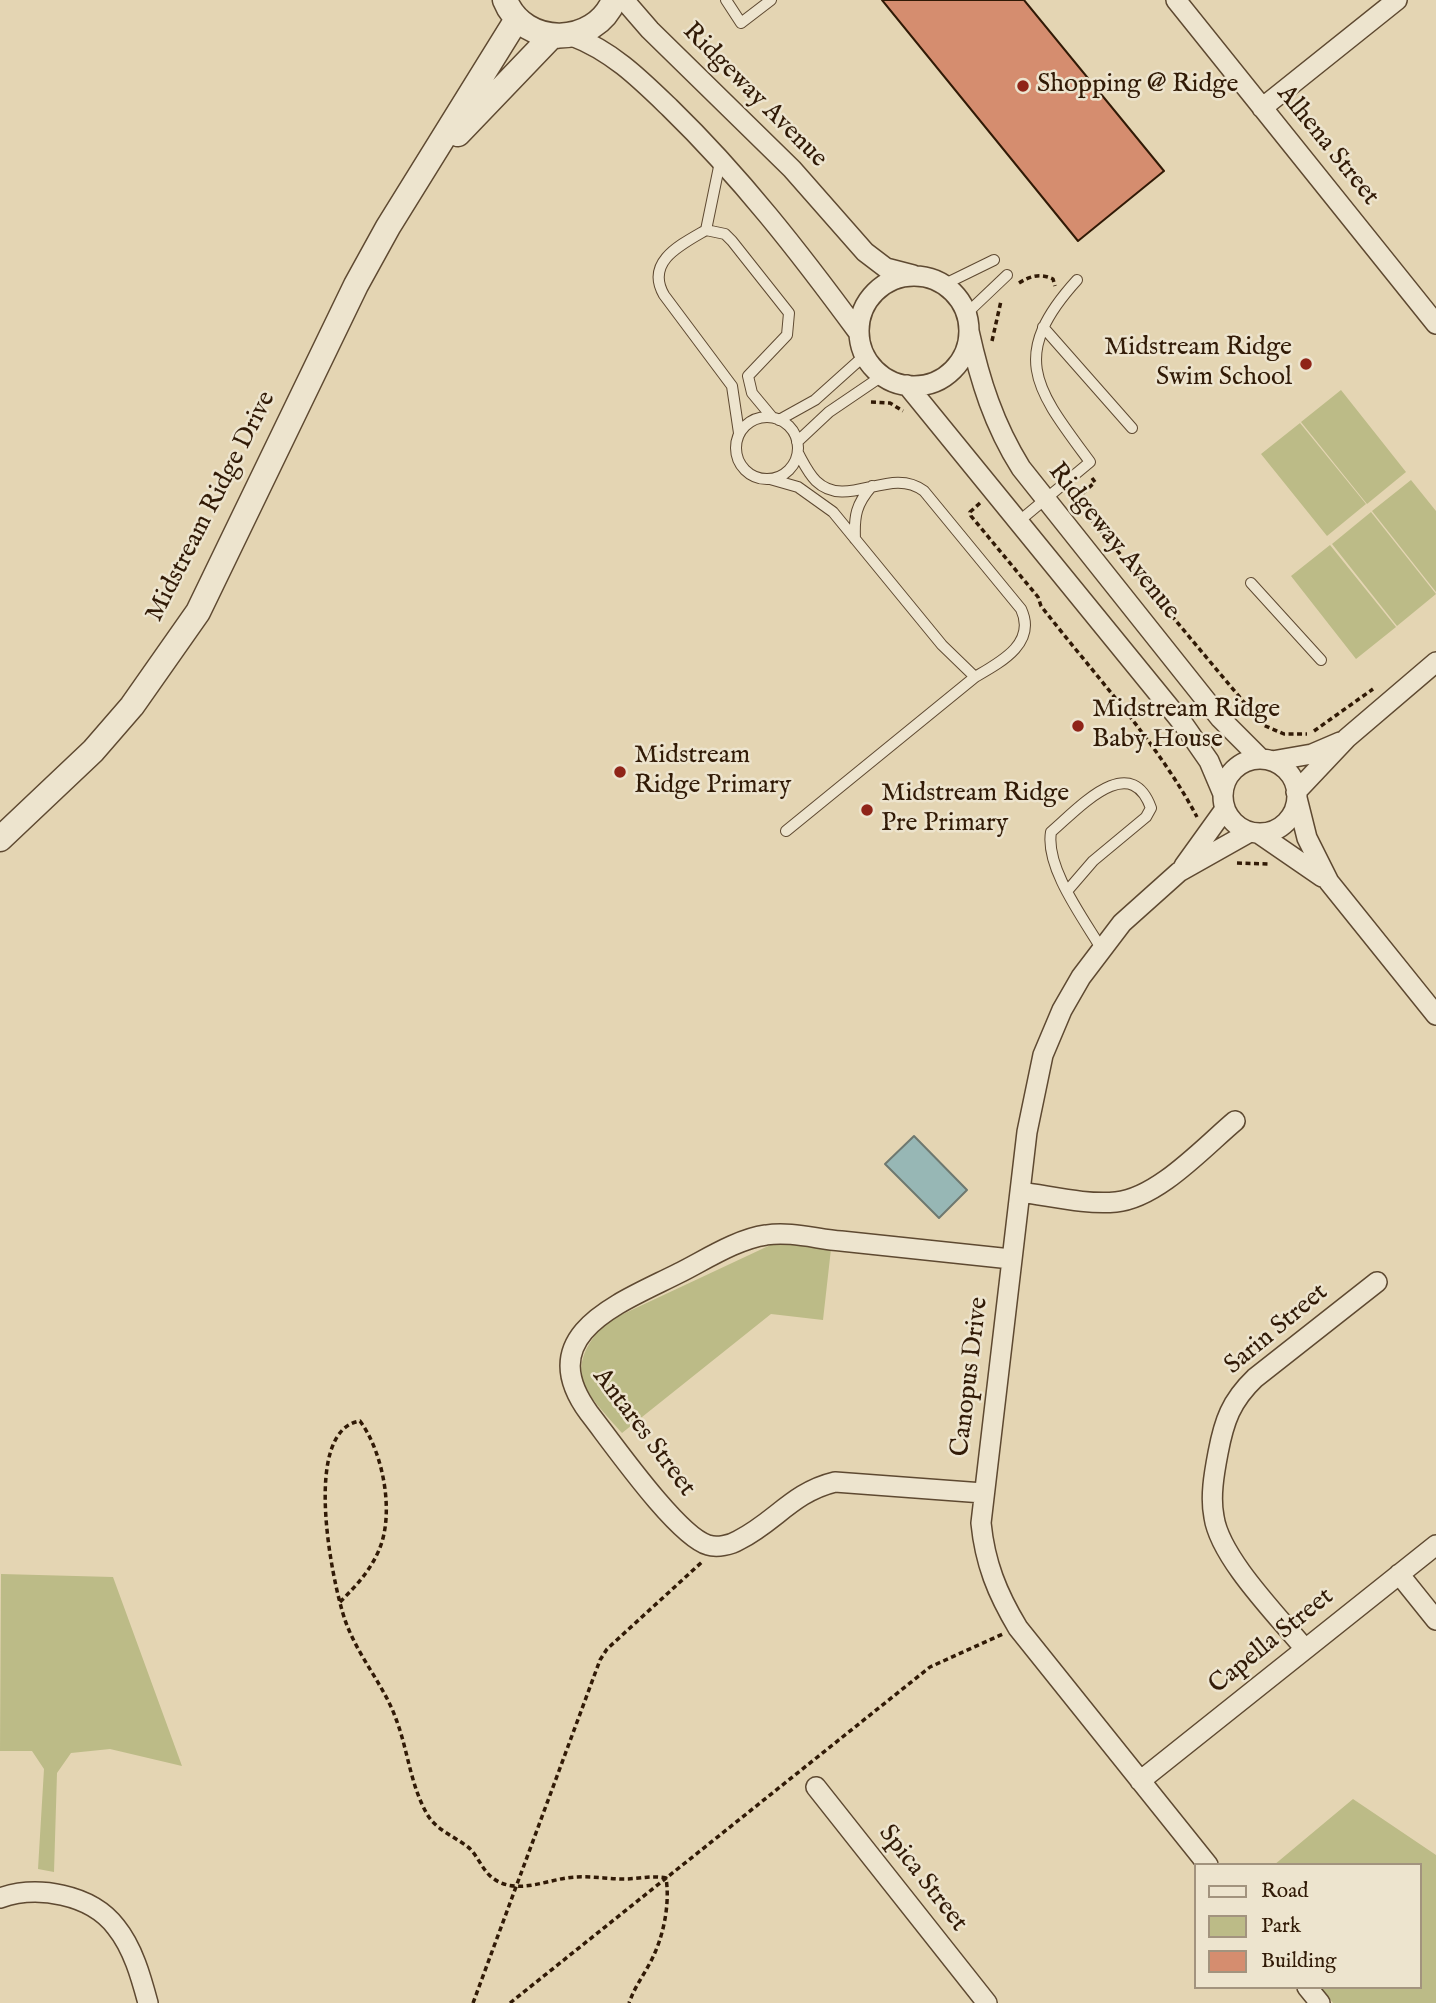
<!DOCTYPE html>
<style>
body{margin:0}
#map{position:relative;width:1436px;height:2003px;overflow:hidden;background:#e4d5b3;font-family:"IM FELL English",serif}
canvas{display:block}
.legend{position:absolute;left:1194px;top:1863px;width:228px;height:126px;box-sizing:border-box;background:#ede4ce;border:2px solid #a2937e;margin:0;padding:9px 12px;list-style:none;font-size:21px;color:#311a06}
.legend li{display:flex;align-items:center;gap:14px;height:35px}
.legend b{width:35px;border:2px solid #a2937e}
</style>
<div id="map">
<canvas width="1436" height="2003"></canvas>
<ul class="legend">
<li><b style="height:9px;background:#ede4ce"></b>Road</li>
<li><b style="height:19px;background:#bcbb87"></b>Park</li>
<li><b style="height:19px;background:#d58d6f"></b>Building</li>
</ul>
</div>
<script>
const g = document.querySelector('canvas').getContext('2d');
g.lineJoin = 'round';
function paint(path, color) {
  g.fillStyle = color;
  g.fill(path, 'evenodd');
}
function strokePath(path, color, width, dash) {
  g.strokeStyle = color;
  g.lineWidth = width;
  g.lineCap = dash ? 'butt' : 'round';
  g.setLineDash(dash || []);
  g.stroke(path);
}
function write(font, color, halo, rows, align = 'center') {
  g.font = font + ' "IM FELL English",serif';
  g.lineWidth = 5;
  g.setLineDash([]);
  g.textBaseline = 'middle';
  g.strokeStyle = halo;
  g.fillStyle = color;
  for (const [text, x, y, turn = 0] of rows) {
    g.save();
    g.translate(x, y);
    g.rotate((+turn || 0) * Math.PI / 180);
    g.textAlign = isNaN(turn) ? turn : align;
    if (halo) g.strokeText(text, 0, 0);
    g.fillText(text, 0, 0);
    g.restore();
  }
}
const green = new Path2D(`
 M1341,390l65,82 -39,32 -66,-82z
 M1300,423l66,81 -39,32 -66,-82z
 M1411,480l25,31v81l-64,-81z
 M1371,512l65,82 -39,32 -65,-82z
 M1330,545l66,82 -40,32 -65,-83z
 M779,1241l52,8 -8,71 -52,-6 -149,119c-36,-41 -62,-61 -16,-111z
 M1,1574l112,3 69,189 -72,-17 -39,4 -14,20 -3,99 -16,-3 6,-100 -12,-18h-32z
 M1353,1799l83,56v148h-103l-13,-16h100v-122h-146z`);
const water = new Path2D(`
 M914,1136l53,54 -28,28 -54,-54z`);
const building = new Path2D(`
 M882,0h142l140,171 -86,70z`);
const path = new Path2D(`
 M1019,283c11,-7 21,-10 34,-4l2,7
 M992,341l9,-40
 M871,402l19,1 13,8
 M1092,478l3,4 -14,13 -2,10 184,220 21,9h23
 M980,503l-10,9 1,4 67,81 3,9c52,67 117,137 156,211
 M1314,731l59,-42
 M1237,863l31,1
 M340,1602c16,-16 30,-31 39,-52 16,-37 4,-98 -19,-129 -59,9 -28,161 -15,199 13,37 39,65 51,99 12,31 14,65 31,95 9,16 27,22 41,33 10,8 14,24 26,32 25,17 55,-1 82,-2 16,-1 32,2 48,2 15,0 27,-4 42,-1 4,25 -2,57 -14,81 -8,16 -17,27 -23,44
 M473,2003l127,-343 7,-11 96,-88
 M510,2003l420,-336 73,-33`);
const service = new Path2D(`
 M726,0l15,23 30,-23
 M706,230l14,-68
 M945,284l49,-24
 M967,313l40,-38
 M1043,327l89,101
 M736 448a31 31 0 1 1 62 0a31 31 0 1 1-62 0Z
 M779,420l36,-20 49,-44
 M739,433l-7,-47 -68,-91c-19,-33 16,-50 42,-65l19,4 7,7 57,72 -2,22 -39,41 4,17 20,24
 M797,442l32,-30 53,-36
 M770,479l28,8 35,25 109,133 33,32c26,-15 62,-34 46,-68l-97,-118c-34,-26 -77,20 -108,-10 -8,-8 -13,-19 -18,-28
 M1018,522l72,-60c-53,-72 -83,-105 -13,-182
 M855,539c-1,-23 1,-35 17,-53
 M1251,583l70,77
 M786,831l189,-154
 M1068,890l25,-29 53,-44 5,-9c-21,-58 -73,1 -100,24 -6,35 32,86 50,116`);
const minor = new Path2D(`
 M624,0l26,30 142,139 73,83 21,16 27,7
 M1176,0l260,324
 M572,36c40,15 68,43 98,72 70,68 130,145 188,224
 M1262,108l135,-108
 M859 331a55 55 0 1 1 110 0a55 55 0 1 1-110 0Z
 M969,331c11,50 25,94 52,137l199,250 41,41
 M907,385l277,340 25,36 14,33
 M1223 796a37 37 0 1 1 74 0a37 37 0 1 1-74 0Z
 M1272,761l40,-7 28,-12
 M1296,792l51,-54 89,-76
 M1297,798l10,40 22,44 107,133
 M1258,833l64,44
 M1184,866l41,-57
 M1020,1192c31,4 65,13 96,10 42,-4 88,-55 119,-81
 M983,1493l-148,-11c-42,10 -60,40 -96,58 -8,5 -22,8 -31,5 -31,-9 -97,-104 -119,-132 -58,-79 31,-110 90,-140 26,-13 58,-34 87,-38 24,-4 51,4 75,6 57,6 113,12 170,18
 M1399,1574l37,46
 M1305,1649c-27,-33 -85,-91 -91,-132 -4,-20 0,-43 4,-64 6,-32 13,-52 37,-75l122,-96
 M1140,1781l296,-236
 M816,1787l171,216
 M1208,1865l-190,-237c-21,-35 -33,-65 -37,-105l46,-391 16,-77 19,-45 19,-33 41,-54 57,-51 71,-40
 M0,1898c37,-13 91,-4 116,29 17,21 25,50 32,76
 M1307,1987l13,16`);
const tertiary = new Path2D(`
 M505,0c19,48 90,47 109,0
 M458,134l94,-98
 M0,839l93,-88 39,-45 66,-94 158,-327 32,-58 129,-208`);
const markers = [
 [1023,86,7,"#8f2418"],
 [1306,364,7,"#8f2418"],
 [1078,726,7,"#8f2418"],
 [620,772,7,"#8f2418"],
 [867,810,7,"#8f2418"]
];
const poiNames = [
 ["Shopping @ Ridge",1037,86],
 ["Midstream Ridge",1292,349,"right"],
 ["Swim School",1292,379,"right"],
 ["Midstream Ridge",1092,711],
 ["Baby House",1092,741],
 ["Midstream",634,757],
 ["Ridge Primary",634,787],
 ["Midstream Ridge",881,795],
 ["Pre Primary",881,825]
];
const streetNames = [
 ["Ridgeway Avenue",754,96,45],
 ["Alhena Street",1327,146,51],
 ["Midstream Ridge Drive",212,507,-63],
 ["Ridgeway Avenue",1113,542,51],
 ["Sarin Street",1277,1330,-40],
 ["Canopus Drive",971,1377,-83],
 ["Antares Street",643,1433,53],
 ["Capella Street",1272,1642,-39],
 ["Spica Street",922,1879,52]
];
paint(green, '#bcbb87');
paint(water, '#97b7b5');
strokePath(water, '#6e786f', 2);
paint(building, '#d58d6f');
strokePath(building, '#311a06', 2);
strokePath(service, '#5e4931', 12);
strokePath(minor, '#5e4931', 22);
strokePath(tertiary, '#5e4931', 27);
strokePath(path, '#311a06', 3.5, [5, 3.5]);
strokePath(service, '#ede4ce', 10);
strokePath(minor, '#ede4ce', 19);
strokePath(tertiary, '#ede4ce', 24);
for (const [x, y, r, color] of markers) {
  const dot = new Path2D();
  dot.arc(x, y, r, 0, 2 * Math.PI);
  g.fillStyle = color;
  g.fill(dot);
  strokePath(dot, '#ede4ce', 2.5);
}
write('26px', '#311a06', '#ede4ce', poiNames, 'left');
write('26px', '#311a06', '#ede4ce', streetNames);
</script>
